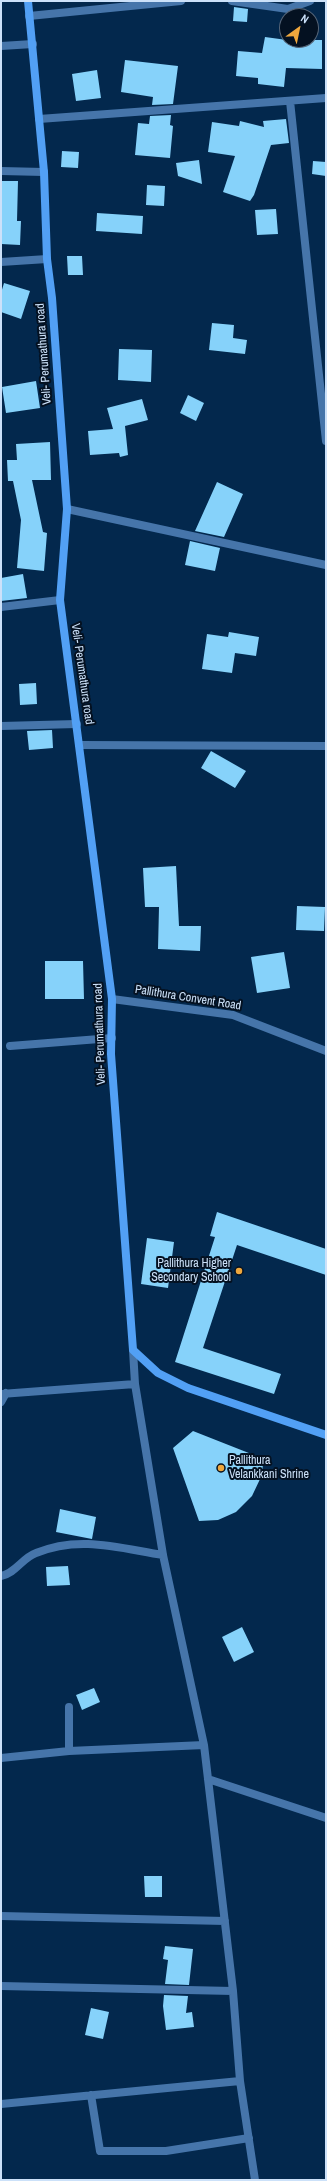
<!DOCTYPE html>
<style>
body{margin:0}
#map{position:relative;width:327px;height:2181px;overflow:hidden;background:#03284d;font-family:"Archivo Narrow",sans-serif}
canvas{display:block}
.frame{position:absolute;inset:0;border:2px solid #cce1f9;pointer-events:none}
.north{position:absolute;left:279px;top:8px;width:40px;height:40px;box-sizing:border-box;background:#041121;border:1px solid #546477;border-radius:50%;rotate:33deg;font-size:11px;font-weight:700;line-height:16px;text-align:center;color:#cce1f9}
.north::after{content:'';display:block;margin:auto;width:14px;height:18px;background:#efa73d;clip-path:polygon(50% 0,100% 100%,50% 72%,0 100%)}
</style>
<div id="map">
<canvas width="327" height="2181"></canvas>
<div class="frame"></div>
<div class="north">N</div>
</div>
<script>
const g = document.querySelector('canvas').getContext('2d');
g.lineJoin = 'round';
function paint(path, color) {
  g.fillStyle = color;
  g.fill(path, 'evenodd');
}
function strokePath(path, color, width, dash) {
  g.strokeStyle = color;
  g.lineWidth = width;
  g.lineCap = dash ? 'butt' : 'round';
  g.setLineDash(dash || []);
  g.stroke(path);
}
function write(font, color, halo, rows, align = 'center') {
  g.font = font + ' "Archivo Narrow",sans-serif';
  g.lineWidth = 4;
  g.setLineDash([]);
  g.textBaseline = 'middle';
  g.strokeStyle = halo;
  g.fillStyle = color;
  for (const [text, x, y, turn = 0] of rows) {
    g.save();
    g.translate(x, y);
    g.rotate((+turn || 0) * Math.PI / 180);
    g.textAlign = isNaN(turn) ? turn : align;
    if (halo) g.strokeText(text, 0, 0);
    g.fillText(text, 0, 0);
    g.restore();
  }
}
const building = new Path2D(`
 M234,7l14,2 -1,13 -14,-1z
 M265,37l22,3h35v29l-36,-1 -2,19 -26,-3v-6l-22,-2 2,-25 24,2z
 M125,60l53,6 -5,38 -21,1 1,-8 -32,-5z
 M97,70l4,28 -25,3 -4,-27z
 M171,115l-1,10 3,1 -3,32 -35,-3 3,-32 11,1 1,-8z
 M286,119l3,24 -18,2 -17,50 -4,6 -27,-9 12,-36 -27,-4 4,-30 27,4 1,-5 24,6 -1,-6z
 M62,151l17,1 -1,16 -17,-1z
 M199,160l3,24 -24,-8 -2,-13z
 M313,161l13,1v14l-14,-2z
 M1,181h17l-1,40h4l-1,24 -19,-1z
 M147,185l18,1 -1,20 -18,-1z
 M276,209l2,25 -21,1 -2,-25z
 M97,213l46,3 -1,18 -46,-3z
 M67,256h15l1,19h-15z
 M4,283l26,8 -9,28 -20,-7v-19z
 M212,323l22,2 -1,13 14,2 -2,14 -36,-4z
 M119,349l33,1 -1,32 -33,-2z
 M36,381l4,27 -34,5 -4,-26z
 M188,395l16,8 -8,18 -16,-8z
 M142,399l6,21 -23,6 3,29 -8,2 -1,-4 -29,2 -2,-24 25,-2 -6,-21z
 M50,442l1,38h-19l11,52 4,1 -3,38 -27,-3 4,-48 -8,-39h-5l-1,-21h10l-1,-16z
 M217,482l26,12 -19,43 -29,-6z
 M190,541l30,7 -5,23 -30,-6z
 M23,574l4,24 -26,3v-23z
 M229,632l30,5 -3,19 -21,-3 -3,20 -30,-4 5,-35 21,3z
 M36,683l1,21 -17,1 -1,-21z
 M52,730l1,18 -24,2 -2,-19z
 M211,751l35,20 -11,17 -34,-20z
 M176,866l3,60h22l-1,25 -42,-2 1,-42h-14l-2,-39z
 M297,906l28,1 -1,24 -28,-1z
 M284,952l6,36 -33,5 -6,-36z
 M45,961h38l1,38h-39z
 M217,1212l109,37v26l-89,-30 -34,103 78,26 -7,20 -99,-32 40,-125 -5,-1z
 M147,1238l27,4 -6,46 -27,-4z
 M193,1431l71,28 -3,18 -9,19 -16,16 -18,8 -19,1 -26,-73z
 M60,1509l36,8 -4,22 -36,-7z
 M68,1566l2,19 -23,1 -1,-19z
 M242,1627l12,25 -20,10 -12,-25z
 M94,1688l6,14 -18,8 -6,-15z
 M144,1876h18v21h-17z
 M165,1946l28,3 -4,36 -24,-1 3,-24 -5,-1z
 M164,1995l24,1 -2,17 6,-1 2,15 -28,3 -3,-24z
 M91,2008l18,4 -6,27 -18,-4z`);
const service = new Path2D(`
 M232,1l56,8 22,-8
 M29,16l152,-15
 M10,1046l102,-8`);
const minor = new Path2D(`
 M1,46l32,-2
 M290,101l36,340
 M39,119l287,-21
 M1,171l43,1
 M1,262l46,-3
 M67,509l259,56
 M1,607l59,-7
 M1,726l76,-2
 M80,745l246,1
 M112,999l121,16 93,36
 M133,1350l2,34 28,171 41,190 29,246 7,90 15,99
 M1,1394l134,-10
 M1,1402l5,-9
 M1,1576c15,-3 21,-18 35,-23 43,-18 83,-5 127,2
 M69,1707v44
 M1,1758l68,-7 135,-6
 M208,1779l118,39
 M1,1916l224,5
 M1,1986l232,5
 M91,2095l9,56h66l83,-13
 M1,2104l239,-23`);
const secondary = new Path2D(`
 M28,1l16,171 3,87 5,39 15,211 -7,91 52,399 -1,55 22,296 25,23 30,15 138,47`);
const markers = [
 [239,1271,4,"#efa73d"],
 [221,1468,4,"#efa73d"]
];
const streetNames = [
 ["Veli- Perumathura road",44,354,-94],
 ["Veli- Perumathura road",82,674,82],
 ["Pallithura Convent Road",188,998,9],
 ["Veli- Perumathura road",100,1034,-92]
];
const poiNames = [
 ["Pallithura Higher",231,1264],
 ["Secondary School",231,1278],
 ["Pallithura",229,1461,"left"],
 ["Velankkani Shrine",229,1475,"left"]
];
paint(building, '#86d2fa');
strokePath(service, '#4675aa', 8);
strokePath(minor, '#4675aa', 8);
strokePath(secondary, '#52a0f5', 8);
for (const [x, y, r, color] of markers) {
  const dot = new Path2D();
  dot.arc(x, y, r, 0, 2 * Math.PI);
  g.fillStyle = color;
  g.fill(dot);
  strokePath(dot, '#041121', 1.5);
}
write('12px', '#cce1f9', '#041121', streetNames);
write('12px', '#cce1f9', '#041121', poiNames, 'right');
</script>
